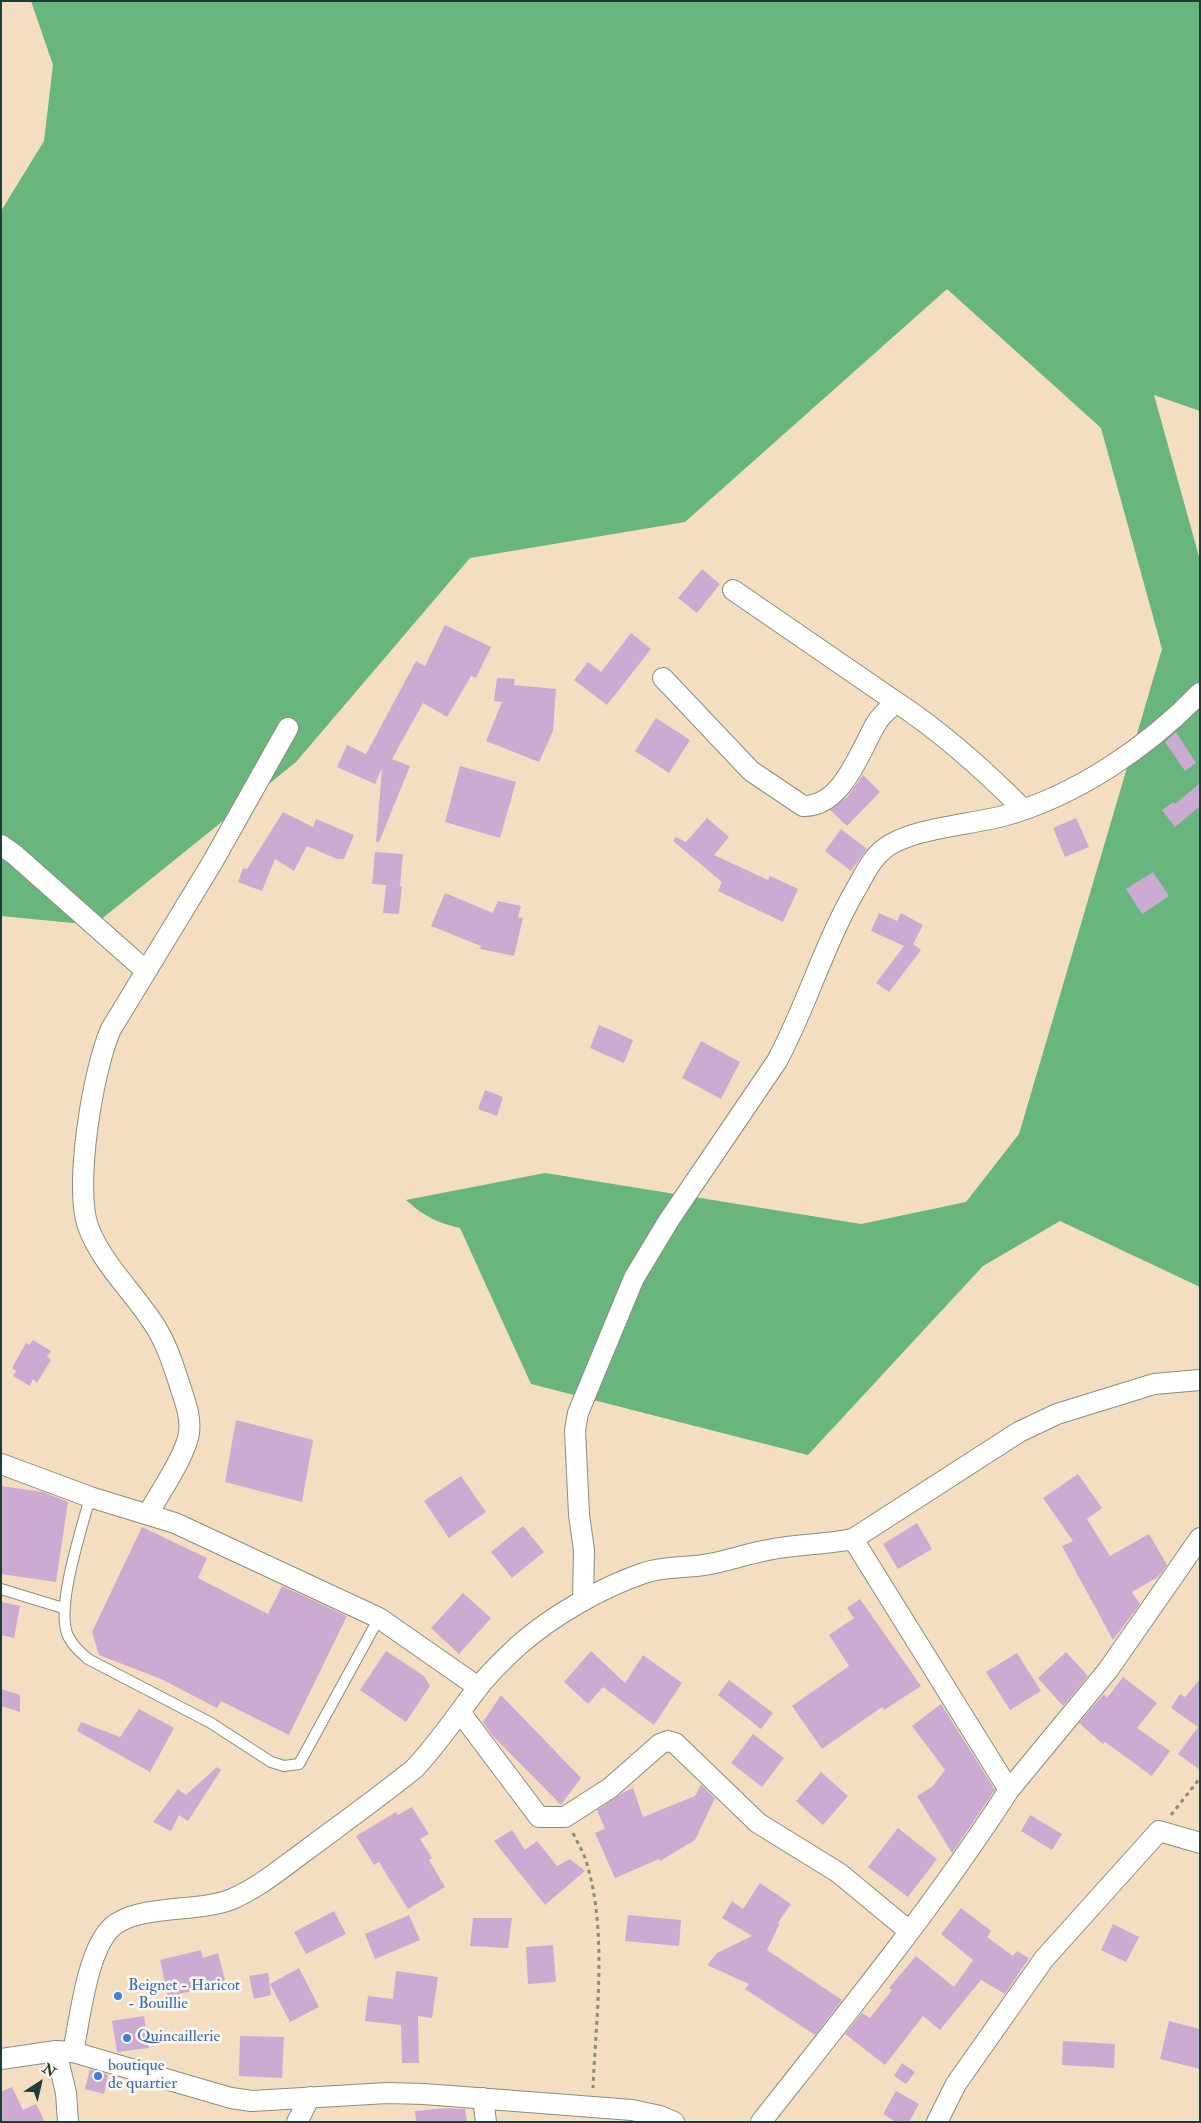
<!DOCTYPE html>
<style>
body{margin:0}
#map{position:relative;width:1201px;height:2123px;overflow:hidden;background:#f4dec2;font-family:"IM FELL Double Pica",serif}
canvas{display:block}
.frame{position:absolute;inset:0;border:2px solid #1f3d34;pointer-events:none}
.north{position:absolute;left:15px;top:2058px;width:50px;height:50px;-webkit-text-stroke:4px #fbf7ec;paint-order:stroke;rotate:35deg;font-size:14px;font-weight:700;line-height:20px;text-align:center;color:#1f3d34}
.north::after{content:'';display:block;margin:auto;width:18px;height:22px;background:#1f3d34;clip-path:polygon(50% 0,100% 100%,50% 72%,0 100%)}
</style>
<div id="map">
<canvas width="1201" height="2123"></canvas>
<div class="frame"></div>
<div class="north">N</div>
</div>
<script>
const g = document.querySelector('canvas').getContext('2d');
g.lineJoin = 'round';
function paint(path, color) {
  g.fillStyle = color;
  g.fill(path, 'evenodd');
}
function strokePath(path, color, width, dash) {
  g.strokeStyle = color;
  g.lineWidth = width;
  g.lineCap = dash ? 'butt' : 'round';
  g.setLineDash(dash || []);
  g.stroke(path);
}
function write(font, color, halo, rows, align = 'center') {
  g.font = font + ' "IM FELL Double Pica",serif';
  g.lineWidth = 5;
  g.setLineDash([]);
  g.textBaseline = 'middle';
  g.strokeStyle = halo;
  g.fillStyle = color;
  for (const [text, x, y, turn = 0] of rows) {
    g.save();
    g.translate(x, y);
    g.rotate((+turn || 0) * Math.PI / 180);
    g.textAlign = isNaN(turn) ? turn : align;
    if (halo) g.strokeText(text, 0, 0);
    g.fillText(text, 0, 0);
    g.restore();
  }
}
const forest = new Path2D(`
 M31,1h1169v410l-46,-16 46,165v727l-140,-66 -77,45 -175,189 -277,-71 -71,-156c-22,-5 -37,-12 -54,-28l139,-27 316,51 105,-22 53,-68 143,-485 -61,-221 -154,-139 -262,233 -215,36 -174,204 -202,163 -93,-9v-705l43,-70 9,-76z`);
const building = new Path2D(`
 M702,569l18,15 -23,29 -19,-15z
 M445,625l46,22 -15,31 -5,-2 -24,41 -24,-14 -31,56 18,7 -31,76h-3l6,-74 -7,16 -38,-17 10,-22 19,9 50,-93 9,5z
 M631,633l20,16 -44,56 -33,-25 14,-18 13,10z
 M497,678l18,1 -1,6 42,4 -3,42 -14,31 -53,-21 16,-39 -8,-1z
 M656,718l34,22 -21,33 -34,-22z
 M1176,732l20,31 -11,8 -20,-29z
 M460,766l56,16 -16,56 -55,-16z
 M863,775l17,17 -33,34 -17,-16 18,-14z
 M1200,783v23l-25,21 -13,-17 11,-8 2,2z
 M283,812l30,15 3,-8 38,16 -10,24h-7l-30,-13 -13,25 -19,-12 -13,32 -24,-9 5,-14 4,1z
 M707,818l22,19 -15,18 54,25 2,-4 28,13 -15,33 -65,-31 4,-9 -49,-41 3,-4 10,5z
 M1076,818l13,29 -24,10 -12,-29z
 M841,829l26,20 -16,22 -26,-20z
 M375,852l28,2 -3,32 -28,-2z
 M1153,872l16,24 -27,18 -16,-25z
 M386,885l16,1 -3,28 -16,-1z
 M445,893l48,20 5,-12 23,5 -3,11 5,1 -9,38 -34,-7 1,-3 -50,-20z
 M879,913l18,8 4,-8 22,12 -10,19 8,6 -32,42 -13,-9 28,-37 -33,-15z
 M599,1025l34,15 -9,23 -34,-15z
 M701,1041l39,21 -19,37 -39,-21z
 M485,1090l18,7 -6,19 -19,-7z
 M33,1340l18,11 -4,6 4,3 -14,23 -4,-4 -3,7 -17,-10 3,-5 -4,-3 14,-25 3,2z
 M236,1420l77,20 -11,62 -77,-20z
 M1078,1474l24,34 -15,11 23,37 39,-22 18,31 -9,12 -26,15 8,12 -27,36 -51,-94 11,-5 -30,-43z
 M461,1476l25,36 -37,26 -25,-37z
 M1,1486l42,6 25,10 -12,80 -55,-8z
 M917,1523l15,26 -34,20 -15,-25z
 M523,1526l21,26 -32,26 -21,-26z
 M142,1527l65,31 -9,20 70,36 14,-28 65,30 -58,119 -68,-34 -4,7 -56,-29 -62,-24 -7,-23z
 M463,1593l28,25 -32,36 -28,-26z
 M860,1599l61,87 -37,24 -2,-3 -60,42 -30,-43 57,-40 -20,-31 25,-17 -7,-10z
 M1,1602l19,4 -6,32 -13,-3z
 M386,1651l38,25 6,10 -24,36 -46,-32z
 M591,1651l34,32 18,-28 39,28 -28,42 -51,-38 -15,17 -24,-22z
 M1066,1652l22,24 -25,30 -25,-28z
 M1017,1653l24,38 -31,19 -24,-38z
 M1123,1677l34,26 -20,25 33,23 -18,25 -47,-34 -2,2 -24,-21 25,-29 3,4z
 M1200,1679v91l-22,-16 20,-27 -27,-19 9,-14 5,3z
 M729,1680l44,33 -12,16 -43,-34z
 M1,1689l19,6v17l-19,-6z
 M501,1695l80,83 -20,27 -69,-70 -9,-13z
 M941,1704l54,86 -43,63 -35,-57 16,-10 12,-16 -33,-44z
 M139,1709l35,19 -24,44 -73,-41 4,-9 39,15z
 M753,1734l31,24 -22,29 -31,-24z
 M217,1767l4,3 -33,51 -9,-6 -8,16 -18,-9 25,-33 8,6z
 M821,1772l27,24 -25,29 -27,-24z
 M701,1785l14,13 -20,42 -35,21 -1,-2 -44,19 -20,-45 10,-4 -8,-19 27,-18 9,-4 10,29 52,-21z
 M412,1807l17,27 -9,5 12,19 -3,2 16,27 -37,22 -29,-47 -5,3 -18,-29 40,-24 2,3z
 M1030,1815l32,19 -10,16 -31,-19z
 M898,1828l39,31 -29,38 -40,-30z
 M512,1830l13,20 12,-9 20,25 13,-7 15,12 -40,34 -51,-64z
 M760,1883l31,21 -14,20 3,-1 -13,27 75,50 -27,35 -70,-46 4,-5 -42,-19 10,-12 35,-17 -30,-18 10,-17 11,8z
 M961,1908l30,23 -4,6 26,19 4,-5 12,7 -24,36 -24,-14 -41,50 -17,-14 -38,49 -40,-31 17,-21 8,5 22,-28 -3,-2 27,-32 38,31 19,-27 -32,-26z
 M334,1911l12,23 -40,20 -12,-22z
 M409,1915l11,25 -45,19 -10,-25z
 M628,1915l53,5 -2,26 -54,-5z
 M473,1918h39l-4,30 -38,-2z
 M1113,1924l26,13 -13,25 -25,-12z
 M553,1945l3,37 -28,2 -2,-37z
 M201,1950l2,8 15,-5 8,31 -58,12 -8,-36z
 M299,1968l20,39 -29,15 -20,-38z
 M396,1971l42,6 -6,41 -14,-2 1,47h-17l-1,-38 -36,-4 3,-25 25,3z
 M268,1973l3,22 -17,4 -5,-23z
 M144,2016l5,32 -32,4 -5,-31z
 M1169,2021l31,8v40l-40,-10z
 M240,2036l44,1 -2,41 -43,-2z
 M1063,2041l52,3 -1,24 -52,-3z
 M902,2063l13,9 -9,12 -12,-8z
 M90,2069l18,6 -4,19 -19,-5z
 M12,2087l11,23 13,-6 9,18h-44v-30z
 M896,2091l23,13 -10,18h-13l-13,-8z
 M448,2108l17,1 2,13h-51l-1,-11z`);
const path = new Path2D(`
 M1171,1815l29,-37
 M573,1833c4,9 10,18 13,28 22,70 10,154 7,227`);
const service = new Path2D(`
 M90,1497c-8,32 -35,110 -22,139 5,10 12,16 20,23l123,64 60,39 13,4 15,-2 80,-146
 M1,1589l62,19`);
const minor = new Path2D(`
 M733,590l163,112
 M663,678l88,93 52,35c40,1 57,-56 74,-84 5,-8 13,-14 19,-20 46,30 87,67 126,106
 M1,845l14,10 131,116
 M1,1464l89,33 85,26 204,95 99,69
 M148,1514c11,-20 38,-59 41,-81 2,-15 -3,-29 -8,-44 -8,-25 -16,-51 -32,-72 -20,-29 -47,-55 -60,-88 -16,-40 4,-160 22,-200l101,-166 76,-135
 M583,1601l1,-51 -5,-35 -4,-85 3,-17 56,-135 35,-58 108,-159c30,-56 47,-117 79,-172 8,-14 15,-30 28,-40 26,-21 86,-24 119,-33 73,-20 145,-69 197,-123
 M460,1712l79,105h26l45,-29 50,-44 8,-3 7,2 83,80 81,50 70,58
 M1009,1790l99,-120 92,-132
 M56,2051l10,42 2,29
 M73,2052c7,-33 14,-102 39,-125 25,-23 86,-14 120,-28 28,-12 51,-32 76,-50 35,-26 71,-52 106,-80 24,-25 42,-53 63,-80 12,-16 28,-31 42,-44 33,-29 83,-58 125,-72 19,-7 40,-5 60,-8 20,-3 39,-10 59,-14 30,-7 60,-6 90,-12
 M1,2059l55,-8 17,1 158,46 21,3 135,-8 37,1 208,16 28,6 14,6
 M483,2098l3,24
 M297,2122l13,-25
 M761,2122c86,-109 173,-216 248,-332l-156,-251 166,-107 38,-18 97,-30 46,-4
 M937,2122l19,-38 88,-125 115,-128 41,12`);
const markers = [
 [118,1996,5,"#3f7fe0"],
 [127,2038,5,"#3f7fe0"],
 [98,2076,5,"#3f7fe0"]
];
const shopNames = [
 ["Beignet - Haricot",128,1987],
 ["- Bouillie",128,2005],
 ["Quincaillerie",137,2038],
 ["boutique",108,2067],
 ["de quartier",108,2085]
];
paint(forest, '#68b57e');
paint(building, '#cbabd2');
strokePath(service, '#8a8e7b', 12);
strokePath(minor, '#8a8e7b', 22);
strokePath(path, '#8a8e7b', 3, [4, 4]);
strokePath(service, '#fff', 10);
strokePath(minor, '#fff', 20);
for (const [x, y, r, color] of markers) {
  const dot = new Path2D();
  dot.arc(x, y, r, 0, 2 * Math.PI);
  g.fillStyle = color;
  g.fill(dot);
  strokePath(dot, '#fbf7ec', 2);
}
write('16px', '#366cbe', '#fbf7ec', shopNames, 'left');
</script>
